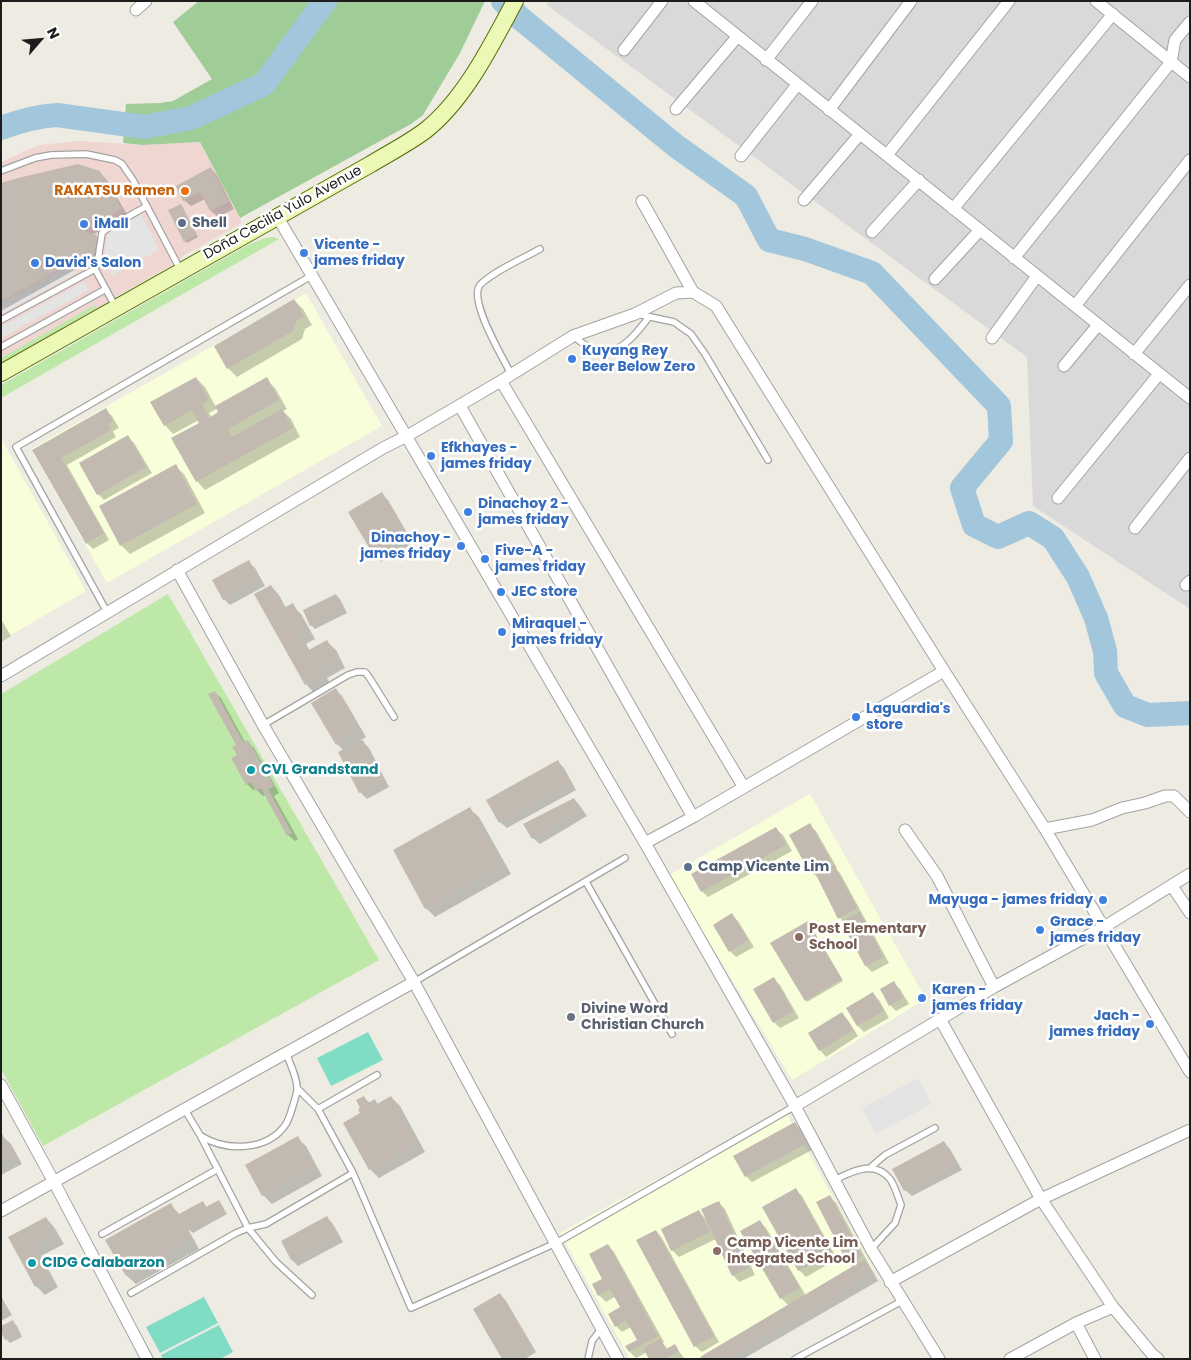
<!DOCTYPE html>
<meta charset="utf-8">
<style>
body{margin:0}
#map{position:relative;width:1191px;height:1360px;overflow:hidden;background:#edebe2;font-family:Poppins,sans-serif}
canvas{display:block}
.frame{position:absolute;inset:0;border:2px solid #1c1c1c;pointer-events:none}
.north{position:absolute;left:15px;top:15px;width:50px;height:50px;-webkit-text-stroke:4px #fff;paint-order:stroke;rotate:63deg;font-size:14px;font-weight:700;line-height:20px;text-align:center;color:#1c1c1c}
.north::after{content:'';display:block;margin:auto;width:18px;height:22px;background:#1c1c1c;clip-path:polygon(50% 0,100% 100%,50% 72%,0 100%)}
</style>
<div id="map">
<canvas width="1191" height="1360"></canvas>
<div class="frame"></div>
<div class="north">N</div>
</div>
<script>
const g = document.querySelector('canvas').getContext('2d');
g.lineJoin = 'round';
function paint(path, color) {
  g.fillStyle = color;
  g.fill(path, 'evenodd');
}
function strokePath(path, color, width, dash) {
  g.strokeStyle = color;
  g.lineWidth = width;
  g.lineCap = dash ? 'butt' : 'round';
  g.setLineDash(dash || []);
  g.stroke(path);
}
function write(font, color, halo, rows, align = 'center') {
  g.font = font + ' Poppins,sans-serif';
  g.lineWidth = 5;
  g.setLineDash([]);
  g.textBaseline = 'middle';
  g.strokeStyle = halo;
  g.fillStyle = color;
  for (const [text, x, y, turn = 0] of rows) {
    g.save();
    g.translate(x, y);
    g.rotate((+turn || 0) * Math.PI / 180);
    g.textAlign = isNaN(turn) ? turn : align;
    if (halo) g.strokeText(text, 0, 0);
    g.fillText(text, 0, 0);
    g.restore();
  }
}
const residential = new Path2D(`
 M549,1h641v608l-157,-103 -6,-149 -480,-352z`);
const commercial = new Path2D(`
 M79,141l64,4 57,-3 42,81 -59,33 -2,4 -180,103v-201l38,-17z`);
const education = new Path2D(`
 M306,293l76,133 -275,157 -76,-134z
 M1,438l85,153 -85,50z
 M810,794l116,205 -134,81 -123,-205z
 M784,1109l89,160 -161,90h-82l-70,-126z`);
const grass = new Path2D(`
 M273,237l6,2 -278,159v-13l245,-139 19,-8z
 M95,305l2,3 -96,55v-5z
 M168,594l211,366 -336,186 -42,-77v-375z`);
const forest = new Path2D(`
 M199,1h286l-25,52 -37,62 -12,9 -171,94 -40,-76 -57,3 -20,-2 3,-39 34,-1 13,-2 39,-22 -39,-57z`);
const pitch = new Path2D(`
 M368,1032l15,28 -52,26 -14,-28z
 M204,1297l14,26 -58,30 -14,-26z
 M219,1325l14,27 -13,7h-57l-2,-4z`);
const parking = new Path2D(`
 M141,214l18,36 -47,26 -8,-17 4,-27z
 M71,264l5,9 -75,41v-12z
 M84,282l5,8 -88,48v-11z
 M918,1078l14,26 -56,30 -14,-26z`);
const shadow = new Path2D(`
 M211,169l6,6 17,34 -16,8 -7,-6 -6,-12 -14,7 -7,-6z
 M99,172l7,7 22,37 -36,19 4,1 6,7v11l-8,17 -14,-4 -79,44v-127z
 M182,207l16,30 -11,6 -2,-2z
 M294,300l9,9 9,16 -7,4 -3,10 -65,38 -9,-9 -13,-22z
 M196,378l9,9 11,20 50,-28 9,9 12,21 -4,2 8,8 9,18 -95,53 -8,-9 4,-58 -2,-3 -26,14 -8,-9zM218,408l2,5 -8,5 -3,-5z
 M106,410l6,6 7,12 -6,3 3,6 -49,28 42,75 -16,9 -6,-6 -53,-92z
 M128,437l6,6 18,30 -48,27 -6,-6z
 M175,466l9,8 21,39 -75,41 -9,-9z
 M382,494l6,6 25,43 -32,19 -6,-6 -25,-43z
 M248,562l7,6 10,18 -35,19 -6,-6z
 M271,586l8,9 7,13 6,-3 9,9 14,25 -9,5 4,7 17,-9 9,8 9,18 -18,10 3,6 -16,9 -8,-9z
 M336,595l4,4 7,14 -32,16 -4,-4z
 M1,619l10,17 -10,6z
 M336,690l6,6 24,41 -5,3 8,8 20,39 -22,12 -7,-7 -16,-41 -7,-7z
 M214,692l7,6 24,44 2,-1 7,7 25,45 -5,3 24,43 -3,2 -7,-6 -22,-40 -3,1 -7,-7 -3,1 -6,-6 -9,-29v-10z
 M557,761l7,7 12,22 -69,38 -7,-6z
 M574,799l6,7 7,10 -47,28 -7,-6z
 M470,809l9,8 32,57 -76,43 -9,-9z
 M809,825l7,6 21,37 -1,1 4,4 49,90 -17,9 -6,-6 -47,-88 -8,-6z
 M776,829l7,6 9,16 -84,46 -6,-6z
 M732,915l6,6 16,26 -18,10 -6,-6z
 M809,924l34,57 -36,21 -1,-2z
 M774,979l6,6 19,33 -19,10 -6,-6z
 M894,983l6,6 9,15 -13,7 -6,-6z
 M873,994l6,6 10,18 -25,14 -6,-6 -10,-17z
 M842,1014l6,6 10,16 -32,21 -6,-7z
 M363,1097l7,6 5,-2 3,3 13,-7 9,9 25,46 -46,26 -9,-9 -8,-55z
 M795,1124l7,6 10,20 -60,32 -6,-6z
 M1,1135l10,9 11,20 -21,11z
 M297,1138l9,8 16,30 -50,28 -9,-9z
 M944,1142l6,7 12,21 -50,26 -7,-6z
 M796,1190l6,6 35,63 -31,18 -7,-7 -35,-62z
 M829,1196l7,7 42,78 -135,78h-40l86,-53 -8,-8 -22,-77 7,7 40,68 48,-28 -5,-5z
 M219,1202l8,12 -34,19 -5,-4 11,20 -63,35 -9,-8 -20,-36 64,-35 9,10 23,-12 5,5z
 M718,1202l7,7 30,66 -16,7 -6,-7 -17,-36 -37,18 -7,-7 27,-38 9,9z
 M327,1217l6,7 10,18 -45,24 -6,-6 -10,-19z
 M46,1218l8,9 10,17 -23,12 17,31 -13,8 -9,-9 -27,-48z
 M656,1231l6,7 57,104 -17,10 -7,-6z
 M608,1245l6,7 50,90 -1,1 5,7 7,-4 9,12 -33,1 -4,-7 -11,6 -6,-6 9,-12 -8,-13 -9,5 -6,-6 6,-18 -6,-12 -10,6 -7,-7 -6,-10 10,-6z
 M500,1294l6,7 30,51 -11,7h-21z
 M2,1299l10,16 -11,6v-21z
 M13,1322l4,4 5,11 -12,6 -4,-4z`);
const river = new Path2D(`
 M503,1l17,17 156,128 70,50 23,44 36,9 67,24 127,133 2,35 -39,47 12,37 24,12 31,-14 24,15 25,39 18,41 9,33 1,22 19,33 23,9 42,-2
 M1,128c19,-7 36,-12 56,-13l87,12 47,-9 73,-34 61,-83`);
const building = new Path2D(`
 M78,164l22,7 22,38 -36,20v3l10,3 1,5 -3,14 -7,11 -14,-3 -72,39v-118l17,-5z
 M211,167l18,35 -19,9 -10,-19 -17,9 -7,-15z
 M181,204l16,31 -13,7 -16,-32z
 M294,299l10,17 -7,4 -4,11 -66,38 -13,-23z
 M196,377l13,23 -7,4 7,14 9,-6 -3,-6 52,-29 12,23 -51,29 4,8 50,-28 11,19 -97,54 -25,-44 28,-15 -7,-13 -28,16 -14,-24z
 M106,408l7,13 -5,3 3,6 -50,28 43,75 -18,11 -54,-94z
 M128,435l18,32 -49,28 -18,-32z
 M176,464l21,40 -77,42 -21,-40z
 M382,492l26,44 -34,20 -26,-44z
 M249,560l10,20 -36,20 -11,-20z
 M271,585l13,23 9,-5 14,27 -9,5 9,16 20,-11 11,19 -19,10 3,6 -17,10 -51,-91z
 M336,594l8,15 -34,17 -7,-16z
 M336,688l24,42 -24,15 -25,-42z
 M215,691l28,51 5,-2 26,46 -6,3 24,44 -5,3 -26,-48 -5,3 -5,-9 -5,3 -15,-27 6,-3 -5,-8 4,-2 -28,-51z
 M363,740l21,41 -25,12 -21,-41z
 M558,760l13,23 -72,40 -13,-23z
 M574,798l7,12 -49,29 -9,-15z
 M470,807l33,58 -78,44 -32,-59z
 M810,823l21,38 -21,12 -21,-38z
 M776,827l10,18 -85,47 -10,-18z
 M834,865l23,43 -19,11 -22,-44z
 M860,912l23,45 -18,9 -24,-44z
 M732,913l16,27 -19,12 -16,-27z
 M808,921l34,58 -37,22 -35,-58z
 M774,977l19,34 -20,12 -20,-34z
 M894,981l9,17 -14,8 -9,-17z
 M873,992l11,19 -27,15 -11,-18z
 M842,1012l11,18 -34,21 -11,-18z
 M364,1096l4,7 7,-4 2,5 14,-8 26,47 -48,27 -26,-47 17,-10 -2,-4 2,-1 -4,-8z
 M795,1122l12,21 -62,34 -12,-21z
 M1,1132l13,23 -13,7z
 M298,1136l17,31 -53,29 -17,-31z
 M944,1141l12,22 -52,28 -12,-22z
 M796,1188l36,64 -34,19 -36,-64z
 M830,1195l32,61 -14,8 -32,-62z
 M219,1200l5,9 -36,20 -9,-15 24,-13 3,6z
 M719,1201l30,67 -17,8 -31,-67z
 M171,1203l20,37 -65,36 -21,-36z
 M699,1210l11,22 -39,19 -10,-22z
 M327,1216l10,19 -46,25 -10,-19z
 M46,1217l10,18 -22,12 17,31 -16,9 -27,-50z
 M760,1220l40,68 -20,11 -40,-68z
 M656,1230l58,106 -20,11 -58,-107z
 M608,1244l50,92 -29,16 -4,-6 12,-6 -11,-20 -11,7 -7,-13 12,-7 -10,-18 -12,7 -6,-12 10,-5 -13,-25z
 M865,1259l8,15 -147,85h-24l-2,-2z
 M500,1293l31,52 -23,14h-6l-29,-50z
 M1,1296l8,15 -8,4z
 M13,1320l6,13 -14,7 -4,-8v-6z
 M660,1339l6,10 9,-5 4,7 -14,8h-16l-6,-11z`);
const lane = new Path2D(`
 M1,171l34,-13 16,-3 35,-1 29,6 7,4 11,16 47,89
 M95,269l20,37
 M637,314l37,8 17,12 14,20 63,106
 M1,320l94,-51 3,-9 4,-27 6,-5 39,-22
 M573,336c9,7 19,15 31,16 18,1 36,-23 45,-35
 M1,347l105,-58
 M511,374c-8,-16 -43,-74 -31,-89 12,-13 44,-27 60,-36
 M107,612l-91,-165 295,-171
 M263,725l85,-50 9,-3h8l4,5 25,40
 M586,882l86,152
 M414,982l211,-124
 M298,1089l20,20 35,64 58,135 145,-65 239,-137
 M318,1109l59,-34
 M185,1110l15,25 48,93 28,34 36,33
 M201,1136c26,16 67,15 85,-12 4,-7 6,-15 8,-22 1,-4 3,-8 3,-12 1,-11 -7,-26 -11,-37
 M871,1167l14,-12 50,-27
 M834,1180c18,-8 40,-21 56,-1 5,7 8,18 11,26l-6,18 -24,26
 M102,1234l116,-65
 M131,1293l105,-60 12,-5 18,-4 87,-51
 M588,1359l4,-18 10,-13
 M795,1359l107,-58`);
const street = new Path2D(`
 M694,1l496,397
 M1096,1l94,76
 M136,10l10,-9
 M624,50l38,-49
 M766,60l46,-59
 M676,109l61,-72
 M829,110l82,-109
 M887,155l122,-154
 M741,156l56,-71
 M804,200l56,-66
 M642,201l51,91 23,14 228,365 101,158 145,243
 M953,209l160,-195
 M277,216l368,627 150,263 76,143 68,110
 M872,232l47,-52
 M1014,258l157,-196 4,-22 15,-18
 M935,279l45,-49
 M1075,306l115,-146
 M992,338l45,-62
 M1134,354l56,-69
 M1064,366l34,-41
 M501,381l242,405
 M460,406l233,411
 M1058,498l101,-124
 M1135,528l55,-70
 M177,570l86,155 151,257 204,377
 M1186,585l4,-4
 M1,676l382,-228 24,-12 94,-55 72,-45 62,-22 41,-21 17,-1
 M1045,829l47,-9 30,-12 23,-5 20,-7h9l16,16
 M905,830l32,46 57,111
 M645,843l48,-26 251,-146
 M1172,886l18,27
 M940,1019l101,180 72,108 39,47 6,5
 M1,1085l53,97 93,177
 M795,1106l199,-119 110,-60 86,-53
 M1,1211l413,-229
 M890,1282l151,-83 149,-69
 M1076,1323l37,-16
 M1010,1359l66,-36 19,36`);
const secondary = new Path2D(`
 M1,373l370,-209c18,-11 38,-21 55,-34 39,-31 66,-86 89,-129`);
const markers = [
 [185,191,5,"#e8710a"],
 [182,223,5,"#5c6f8a"],
 [84,224,5,"#3f7fe0"],
 [304,253,5,"#3f7fe0"],
 [35,263,5,"#3f7fe0"],
 [572,359,5,"#3f7fe0"],
 [431,456,5,"#3f7fe0"],
 [468,512,5,"#3f7fe0"],
 [461,546,5,"#3f7fe0"],
 [485,559,5,"#3f7fe0"],
 [501,592,5,"#3f7fe0"],
 [502,632,5,"#3f7fe0"],
 [856,717,5,"#3f7fe0"],
 [251,770,5,"#0f9aa8"],
 [688,867,5,"#5c6f8a"],
 [1103,900,5,"#3f7fe0"],
 [1040,930,5,"#3f7fe0"],
 [799,937,5,"#8d6e63"],
 [922,998,5,"#3f7fe0"],
 [571,1017,5,"#6b7280"],
 [1150,1024,5,"#3f7fe0"],
 [717,1251,5,"#8d6e63"],
 [32,1263,5,"#0f9aa8"]
];
const foodNames = [
 ["RAKATSU Ramen",175,191]
];
const streetNames = [
 ["Doña Cecilia Yulo Avenue",283,213,-29]
];
const serviceNames = [
 ["Shell",192,223],
 ["Camp Vicente Lim",698,867]
];
const shopNames = [
 ["iMall",94,224],
 ["Vicente -",314,245],
 ["james friday",314,261],
 ["David's Salon",45,263],
 ["Kuyang Rey",582,351],
 ["Beer Below Zero",582,367],
 ["Efkhayes -",441,448],
 ["james friday",441,464],
 ["Dinachoy 2 -",478,504],
 ["james friday",478,520],
 ["Dinachoy -",451,538,"right"],
 ["james friday",451,554,"right"],
 ["Five-A -",495,551],
 ["james friday",495,567],
 ["JEC store",511,592],
 ["Miraquel -",512,624],
 ["james friday",512,640],
 ["Laguardia's",866,709],
 ["store",866,725],
 ["Mayuga - james friday",1093,900,"right"],
 ["Grace -",1050,922],
 ["james friday",1050,938],
 ["Karen -",932,990],
 ["james friday",932,1006],
 ["Jach -",1140,1016,"right"],
 ["james friday",1140,1032,"right"]
];
const cultureNames = [
 ["CVL Grandstand",261,770],
 ["CIDG Calabarzon",42,1263]
];
const educationNames = [
 ["Post Elementary",809,929],
 ["School",809,945],
 ["Camp Vicente Lim",727,1243],
 ["Integrated School",727,1259]
];
const worshipNames = [
 ["Divine Word",581,1009],
 ["Christian Church",581,1025]
];
paint(residential, '#dad9d9');
paint(commercial, '#efd6d1');
paint(education, '#f9feda');
paint(grass, '#bee8a8');
paint(forest, '#9fcc97');
paint(pitch, '#80dcc5');
paint(parking, '#e4e4e4');
paint(shadow, '#0003');
strokePath(river, '#a2c6db', 24);
paint(building, '#c2bab1');
strokePath(lane, '#a3a3a3', 8);
strokePath(street, '#a3a3a3', 13);
strokePath(secondary, '#567006', 18);
strokePath(lane, '#fff', 5.5);
strokePath(street, '#fff', 11);
strokePath(secondary, '#ecf8b5', 16);
for (const [x, y, r, color] of markers) {
  const dot = new Path2D();
  dot.arc(x, y, r, 0, 2 * Math.PI);
  g.fillStyle = color;
  g.fill(dot);
  strokePath(dot, '#fff', 2);
}
write('bold 14px', '#c56008', '#fff', foodNames, 'right');
write('14px', '#1c1c1c', '#fff', streetNames);
write('bold 14px', '#4e5e75', '#fff', serviceNames, 'left');
write('bold 14px', '#366cbe', '#fff', shopNames, 'left');
write('bold 14px', '#0d838f', '#fff', cultureNames, 'left');
write('bold 14px', '#785e54', '#fff', educationNames, 'left');
write('bold 14px', '#5b616d', '#fff', worshipNames, 'left');
</script>
